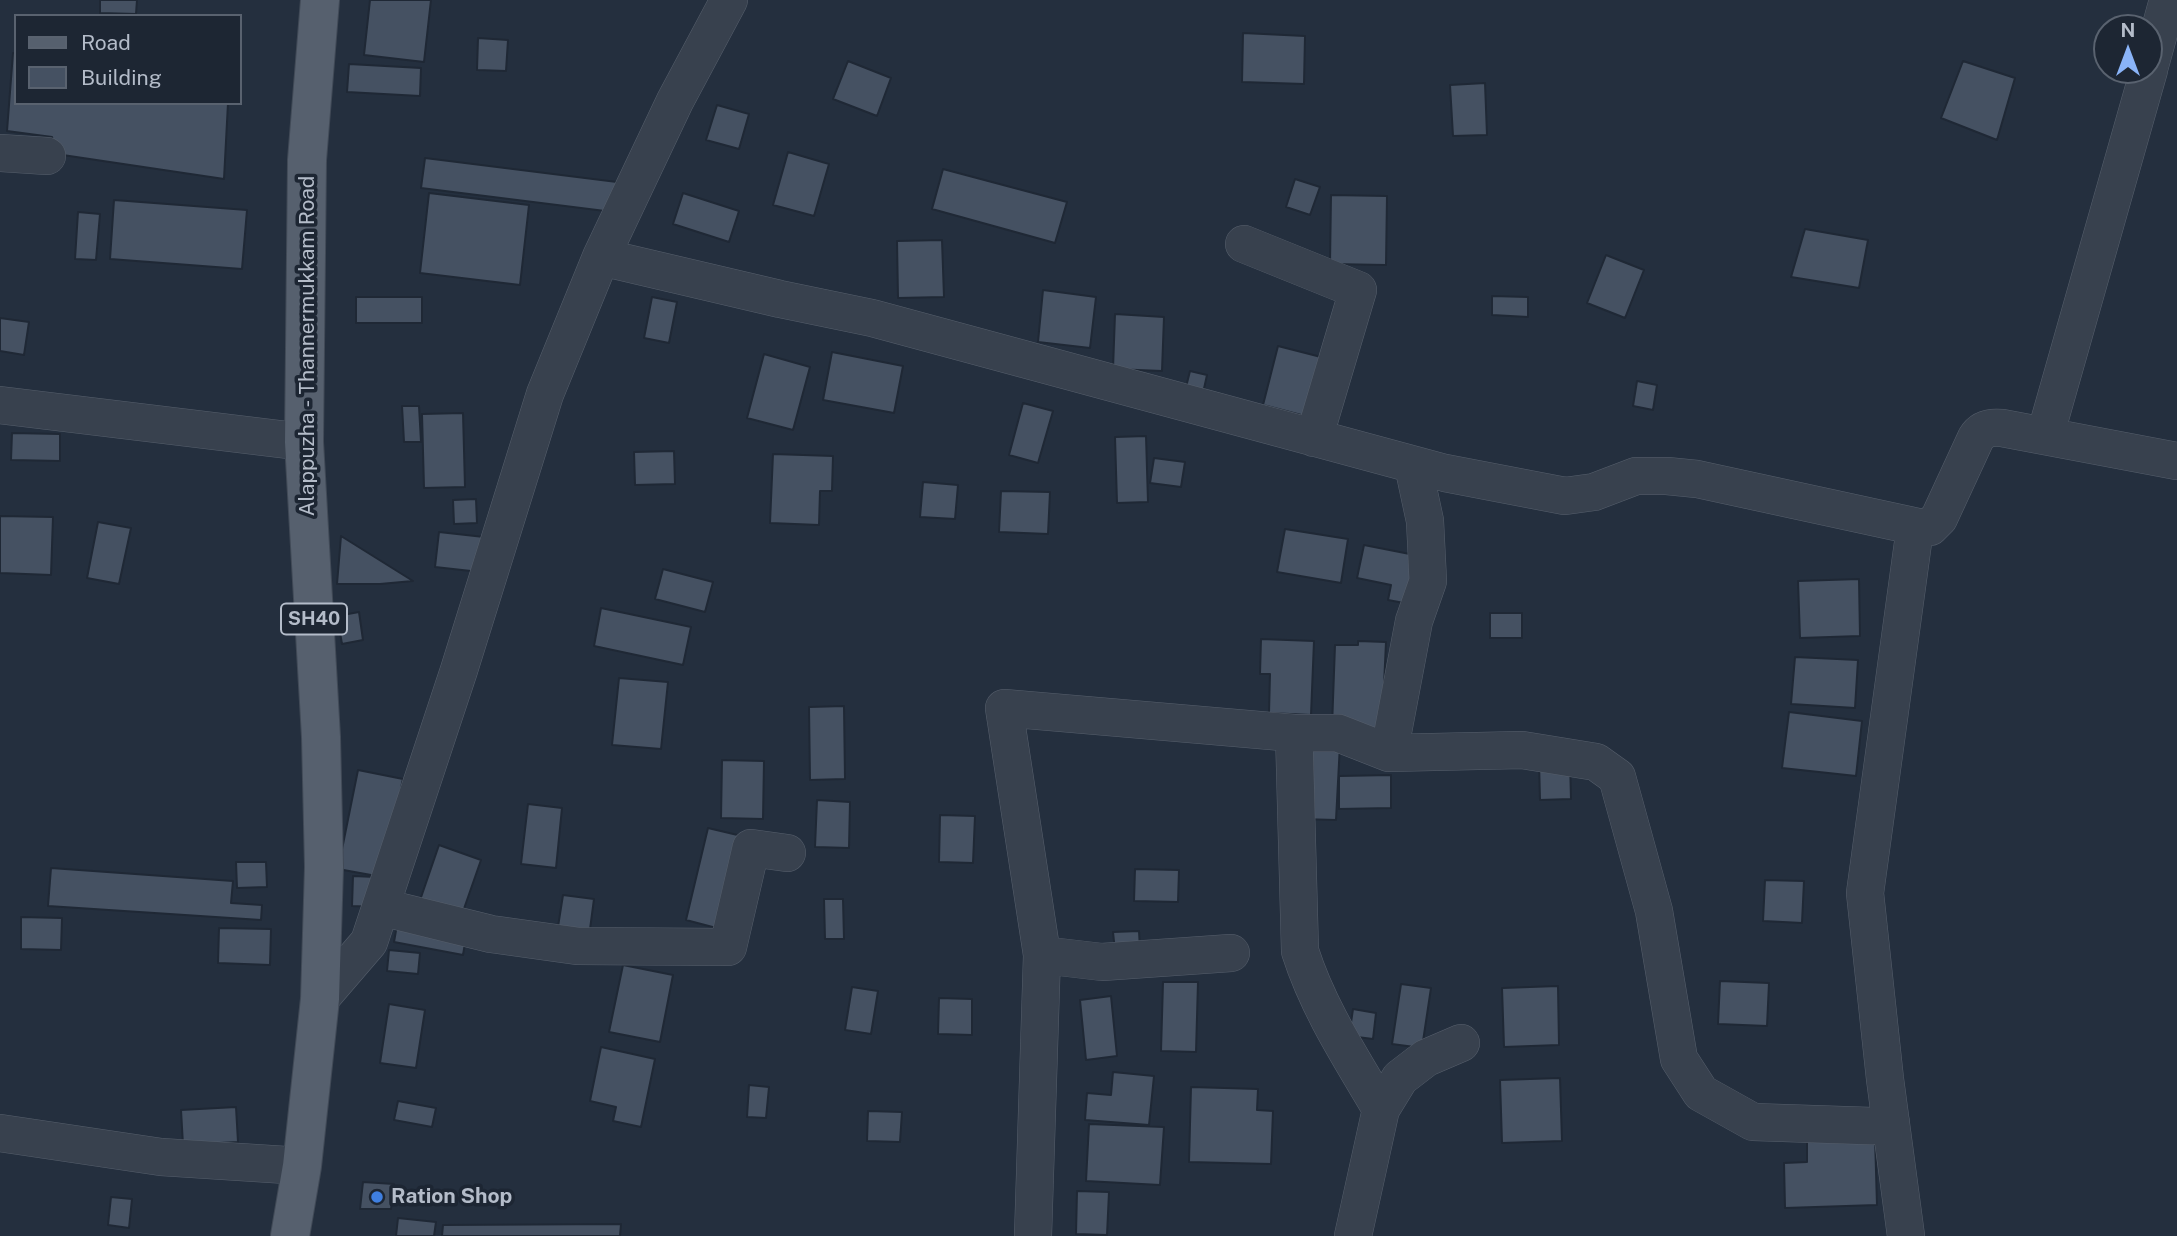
<!DOCTYPE html>
<style>
body{margin:0}
#map{position:relative;width:2177px;height:1236px;overflow:hidden;background:#242f3e;font-family:"Public Sans",sans-serif}
canvas{display:block}
.legend{position:absolute;left:14px;top:14px;width:228px;height:91px;box-sizing:border-box;background:#1d2633;border:2px solid #59626f;margin:0;padding:9px 12px;list-style:none;font-size:21px;color:#b4bcc9}
.legend li{display:flex;align-items:center;gap:14px;height:35px}
.legend b{width:35px;border:2px solid #59626f}
.north{position:absolute;left:2093px;top:14px;width:70px;height:70px;box-sizing:border-box;background:#1d2633;border:2px solid #59626f;border-radius:50%;rotate:0deg;font-size:19px;font-weight:700;line-height:28px;text-align:center;color:#b4bcc9}
.north::after{content:'';display:block;margin:auto;width:24px;height:32px;background:#8ab4f8;clip-path:polygon(50% 0,100% 100%,50% 72%,0 100%)}
</style>
<div id="map">
<canvas width="2177" height="1236"></canvas>
<ul class="legend">
<li><b style="height:9px;background:#56606e"></b>Road</li>
<li><b style="height:19px;background:#455162"></b>Building</li>
</ul>
<div class="north">N</div>
</div>
<script>
const g = document.querySelector('canvas').getContext('2d');
g.lineJoin = 'round';
function paint(path, color) {
  g.fillStyle = color;
  g.fill(path, 'evenodd');
}
function strokePath(path, color, width, dash) {
  g.strokeStyle = color;
  g.lineWidth = width;
  g.lineCap = dash ? 'butt' : 'round';
  g.setLineDash(dash || []);
  g.stroke(path);
}
function write(font, color, halo, rows, align = 'center') {
  g.font = font + ' "Public Sans",sans-serif';
  g.lineWidth = 7;
  g.setLineDash([]);
  g.textBaseline = 'middle';
  g.strokeStyle = halo;
  g.fillStyle = color;
  for (const [text, x, y, turn = 0] of rows) {
    g.save();
    g.translate(x, y);
    g.rotate((+turn || 0) * Math.PI / 180);
    g.textAlign = isNaN(turn) ? turn : align;
    if (halo) g.strokeText(text, 0, 0);
    g.fillText(text, 0, 0);
    g.restore();
  }
}
const building = new Path2D(`
 M100,0h37l-1,14 -36,-1z
 M370,0h61l-7,62 -60,-7z
 M1243,33l62,3 -1,48 -62,-2z
 M478,38l30,2 -2,31 -29,-1z
 M13,53h3v50h212l-4,76 -168,-25 -4,-17 -45,-6z
 M848,61l43,17 -14,38 -44,-17z
 M1963,61l52,17 -18,62 -56,-22z
 M349,64l72,4 -1,28 -73,-4z
 M1485,83l2,52 -34,1 -3,-51z
 M717,105l32,9 -10,35 -33,-9z
 M788,152l41,12 -15,52 -41,-11z
 M425,158l192,24 -4,30 -192,-24z
 M943,169l124,33 -12,41 -123,-34z
 M1295,179l25,8 -10,28 -24,-8z
 M429,193l100,12 -9,80 -100,-12z
 M683,193l56,18 -10,31 -56,-18z
 M1331,195l56,1 -1,69 -56,-1z
 M114,200l133,10 -5,59 -132,-10z
 M78,212l22,2 -4,46 -21,-1z
 M1805,229l63,11 -9,48 -68,-11z
 M942,240l2,57 -46,1 -1,-57z
 M1606,255l38,15 -19,48 -38,-15z
 M1043,290l53,7 -6,51 -52,-6z
 M1492,296l36,1v20l-36,-2z
 M356,297h66v26h-66z
 M652,297l25,5 -8,41 -25,-5z
 M1115,314l49,3 -2,54 -49,-2z
 M0,318l29,4 -5,33 -24,-4z
 M1278,346l43,11 -16,59 -42,-11z
 M832,352l71,14 -9,47 -71,-13z
 M764,354l46,13 -17,63 -46,-12z
 M1190,371l17,4 -7,32 -18,-4z
 M1637,381l20,4 -4,25 -20,-4z
 M1023,403l30,8 -15,52 -29,-8z
 M402,406h17l2,36h-17z
 M463,413l2,74 -41,1 -2,-74z
 M12,433l48,1v27l-49,-1z
 M1146,436l2,66 -31,1 -2,-66z
 M674,451l1,33 -40,1 -1,-33z
 M773,454l60,2 -1,35h-12l-1,34 -49,-2z
 M1154,458l31,4 -4,25 -31,-4z
 M923,482l35,3 -3,34 -35,-2z
 M1001,491l49,1 -2,42 -49,-2z
 M476,499l1,24 -23,1 -1,-24z
 M0,516l53,1 -2,58 -51,-2z
 M98,522l33,6 -12,56 -32,-6z
 M1285,529l63,10 -7,44 -64,-11z
 M439,532l45,5 -4,35 -45,-5z
 M341,536l72,45 -33,3h-43z
 M1364,545l61,12 -10,48 -27,-5 3,-15 -34,-7z
 M663,569l50,13 -8,30 -50,-13z
 M1859,579l1,57 -60,2 -2,-57z
 M601,608l90,19 -8,38 -89,-19z
 M359,612l4,28 -21,4 -5,-28z
 M1490,613h32v25h-32z
 M1261,639l53,2 -3,74 -42,-2 1,-39h-10z
 M1358,641l28,1 -4,87 -50,-2 3,-82h23z
 M1795,657l63,3 -3,48 -64,-4z
 M619,678l49,4 -7,67 -49,-4z
 M844,706l1,73 -35,1 -1,-73z
 M1789,712l73,9 -6,55 -74,-8z
 M1302,742l38,2 -4,76 -37,-1z
 M722,760l42,1 -1,58 -42,-1z
 M1570,760l1,39 -31,1 -1,-39z
 M358,770l45,9 -21,98 -44,-8z
 M1391,775v33l-52,1v-33z
 M817,800l33,2 -1,46 -34,-1z
 M528,804l34,4 -6,60 -35,-4z
 M940,815l35,1 -2,47 -34,-1z
 M708,828l38,9 -22,93 -38,-10z
 M439,845l42,15 -22,63 -42,-14z
 M236,862h30l1,25 -30,1z
 M51,868l182,13 -2,22 31,2 -1,15 -213,-14z
 M1135,869l44,1 -1,32 -44,-1z
 M353,876l23,1 -1,30 -23,-1z
 M1765,880l39,1 -2,42 -39,-2z
 M563,895l31,4 -5,38 -32,-4z
 M824,899h19l1,40h-19z
 M21,917l41,1 -1,32 -40,-1z
 M398,919l69,13 -4,23 -69,-13z
 M219,928l52,1 -1,36 -52,-2z
 M1139,931l1,19 -25,1 -2,-19z
 M389,950l31,3 -2,21 -31,-3z
 M623,965l50,10 -13,67 -51,-10z
 M1720,981l49,2 -2,43 -49,-2z
 M1163,982h35l-2,70 -35,-1z
 M1401,984l30,4 -9,60 -30,-4z
 M1558,986l1,59 -55,2 -2,-59z
 M852,987l26,4 -7,43 -26,-4z
 M1111,996l6,60 -31,4 -6,-60z
 M939,998l33,1v36l-34,-1z
 M389,1004l36,6 -9,58 -36,-5z
 M1353,1009l23,4 -3,26 -24,-3z
 M601,1047l54,12 -14,68 -28,-6 3,-14 -26,-6z
 M1113,1072l41,4 -5,49 -64,-5 2,-27 24,2z
 M1560,1078l2,63 -60,2 -2,-63z
 M749,1085l20,2 -3,31 -19,-1z
 M1191,1087l67,2 -1,21 16,1 -2,53 -82,-2z
 M398,1101l38,7 -4,19 -38,-7z
 M236,1107l2,35 -55,3 -2,-35z
 M868,1111l34,1 -2,30 -33,-1z
 M1089,1124l75,3 -4,58 -74,-4z
 M1875,1137l2,68 -92,3 -1,-45 23,-1v-24z
 M363,1182l31,2 -3,25h-31z
 M1077,1191l32,1 -2,43 -31,-1z
 M111,1197l21,2 -3,29 -21,-3z
 M398,1218l38,4 -2,14h-38z
 M621,1224l-1,12h-178l1,-11z`);
const minor = new Path2D(`
 M2149,69l19,-69
 M0,153l47,3
 M1244,244l114,46 -44,148
 M601,257l179,42 92,19 573,155 120,23 29,-4 42,-16h31l30,3 226,49 7,-1 9,-9 37,-80c6,-10 16,-11 26,-10l175,33
 M0,405l304,37
 M2045,436l104,-366
 M1413,465l12,56 3,60 -14,40 -25,132 133,-3 74,12 21,15 37,134 25,148 22,34 52,29 120,4 18,-4
 M1294,733l6,218c18,57 51,107 81,158
 M381,907l110,27 86,12 151,1 23,-99 36,5
 M1042,955l60,7 129,-9
 M320,999l49,-57 90,-272 86,-276 56,-137 74,-156 54,-101
 M0,1133l161,24 141,9
 M1033,1236l9,-281 -38,-247 290,25h44l51,20
 M1353,1236l28,-127 19,-31 26,-20 35,-15
 M1906,1236l-21,-157 -20,-186 50,-365`);
const primary = new Path2D(`
 M290,1236l12,-70 18,-167 4,-132 -3,-130 -17,-295 3,-282 13,-160`);
const markers = [
 [377,1197,7,"#3f7fe0"]
];
const shields = [
 [314,619,66]
];
const shieldNames = [
 ["SH40",314,619]
];
const streetNames = [
 ["Alappuzha - Thannermukkam Road",308,346,-90]
];
const poiNames = [
 ["Ration Shop",391,1197]
];
paint(building, '#455162');
strokePath(building, '#1f2835', 2);
strokePath(minor, '#565f6c', 38);
strokePath(primary, '#414a57', 40);
strokePath(minor, '#38414e', 37);
strokePath(primary, '#56606e', 38);
for (const [x, y, r, color] of markers) {
  const dot = new Path2D();
  dot.arc(x, y, r, 0, 2 * Math.PI);
  g.fillStyle = color;
  g.fill(dot);
  strokePath(dot, '#1d2633', 2.5);
}
for (const [x, y, w] of shields) {
  const box = new Path2D();
  box.roundRect(x - w / 2, y - 15.5, w, 31, 5);
  g.fillStyle = '#1d2633';
  g.fill(box);
  strokePath(box, '#b4bcc9', 2);
}
write('bold 19px', '#b4bcc9', null, shieldNames);
write('21px', '#b4bcc9', '#1d2633', streetNames);
write('bold 21px', '#b4bcc9', '#1d2633', poiNames, 'left');
</script>
